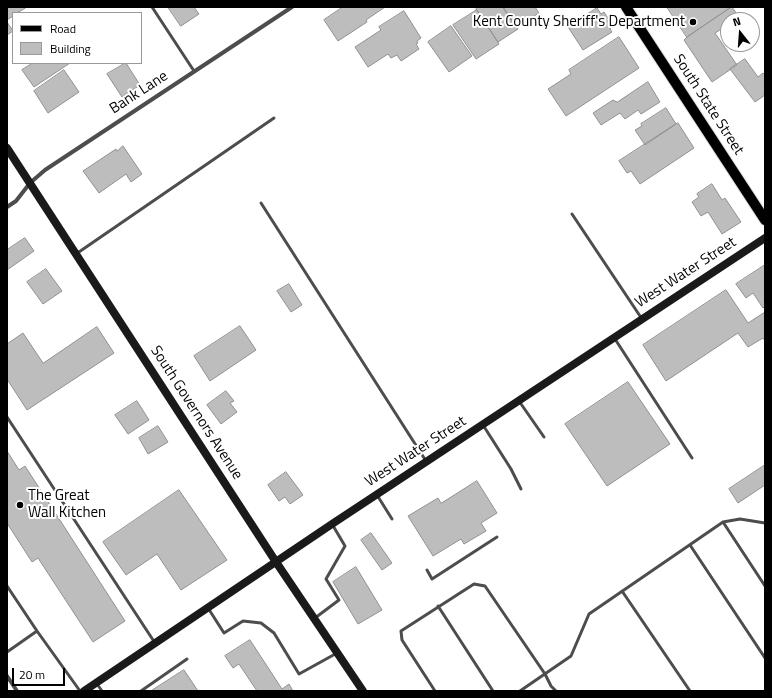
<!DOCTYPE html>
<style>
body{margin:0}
#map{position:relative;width:772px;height:698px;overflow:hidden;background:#fff;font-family:"Titillium Web",sans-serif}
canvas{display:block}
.frame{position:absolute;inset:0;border:8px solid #000;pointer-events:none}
.legend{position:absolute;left:12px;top:12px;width:130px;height:52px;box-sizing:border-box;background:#fff;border:1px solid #999;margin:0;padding:5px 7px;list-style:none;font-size:12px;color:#000}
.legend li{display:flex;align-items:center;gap:8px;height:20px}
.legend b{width:20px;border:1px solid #999}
.north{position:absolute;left:720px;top:12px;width:40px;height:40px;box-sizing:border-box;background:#fff;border:1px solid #999;border-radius:50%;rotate:343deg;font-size:11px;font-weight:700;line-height:16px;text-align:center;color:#000}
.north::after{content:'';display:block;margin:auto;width:14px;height:18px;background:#000;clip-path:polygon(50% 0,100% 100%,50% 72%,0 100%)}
.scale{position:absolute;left:12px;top:668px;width:53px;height:18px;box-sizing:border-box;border:2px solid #000;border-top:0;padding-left:5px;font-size:12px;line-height:14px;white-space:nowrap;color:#000;-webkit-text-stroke:3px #fff;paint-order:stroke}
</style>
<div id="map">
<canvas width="772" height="698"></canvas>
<div class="frame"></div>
<ul class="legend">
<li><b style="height:5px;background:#000"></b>Road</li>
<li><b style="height:11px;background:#bdbdbd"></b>Building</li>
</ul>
<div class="north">N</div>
<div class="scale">20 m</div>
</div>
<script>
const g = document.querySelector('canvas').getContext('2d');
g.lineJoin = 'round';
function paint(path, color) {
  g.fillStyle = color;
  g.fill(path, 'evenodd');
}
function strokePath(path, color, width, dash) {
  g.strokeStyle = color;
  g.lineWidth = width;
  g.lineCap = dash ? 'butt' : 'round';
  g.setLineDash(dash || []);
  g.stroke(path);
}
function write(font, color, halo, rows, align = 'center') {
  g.font = font + ' "Titillium Web",sans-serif';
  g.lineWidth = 4;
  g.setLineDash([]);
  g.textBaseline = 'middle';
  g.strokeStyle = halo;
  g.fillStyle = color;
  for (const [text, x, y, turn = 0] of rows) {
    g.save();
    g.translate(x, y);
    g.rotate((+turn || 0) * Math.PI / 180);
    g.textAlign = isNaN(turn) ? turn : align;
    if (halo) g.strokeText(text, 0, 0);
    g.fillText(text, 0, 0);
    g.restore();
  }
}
const building = new Path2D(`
 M7,7h20l-10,6h-4v3l-6,4z
 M168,7h26l5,7 -18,12z
 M343,7h42l-19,13 1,2 -29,19 -14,-21z
 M479,7h24l15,22 -20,13 -22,-33z
 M503,7h32l4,6 -23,14z
 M667,7h64l-44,30z
 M732,7l7,10 -4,3h-7v5l-13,8 22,32 -25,17 -28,-42 3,-3z
 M597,8l4,6 3,-2 9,14 -3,3 2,3 -29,18 -15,-23z
 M477,10l22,34 -23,15 -23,-34z
 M404,11l17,27 -4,3 1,2 -2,1 3,5 -18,12 -4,-6 -6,3 -3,-4 -20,13 -13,-20 26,-17 -2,-3z
 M7,22l6,9 -6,4z
 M451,26l21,30 -23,16 -21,-30z
 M619,37l20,31 -73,48 -18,-27 23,-15 -2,-4z
 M745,59l13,18 5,-4 2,2v20l-10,7 -25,-33z
 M33,63h37l-36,24 -12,-17z
 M126,63l14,22 -18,12 -15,-23z
 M64,70l15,22 -31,21 -14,-22z
 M648,82l12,20 -19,12 -3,-4 -13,9 -5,-6 -19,12 -8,-12 20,-13 4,2z
 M666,108l10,16 -31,21 -10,-15 7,-4 -1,-2z
 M678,123l16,25 -54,36 -9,-13 -4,2 -8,-12z
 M123,146l19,28 -11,8 -5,-8 -27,19 -16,-22 33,-22 1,2z
 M712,184l10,16 3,-2 16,24 -19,12 -14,-22 -7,4 -9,-14 7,-5 -2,-3z
 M25,238l9,13 -27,19v-20z
 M765,265v41l-2,2 -10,-15 -7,5 -10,-14z
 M46,269l16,22 -19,13 -16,-22z
 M289,284l13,21 -11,7 -14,-21z
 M726,290l22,33 17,-11v29l-2,-3 -15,9 -10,-14 -72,48 -23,-36z
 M240,326l16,24 -46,31 -16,-25z
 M97,327l17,26 -87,57 -20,-31v-35l16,-11 20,30z
 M628,382l42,62 -63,42 -42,-62z
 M226,391l8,10 -4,2 7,9 -16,12 -14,-19z
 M137,401l12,19 -21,14 -13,-19z
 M158,426l10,16 -20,12 -9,-16z
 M7,451l12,19 6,-4 100,155 -32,21 -55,-84 -6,4 -25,-39z
 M765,465v20l-27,18 -9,-14z
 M286,472l17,23 -13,9 -5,-7 -6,4 -11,-16z
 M477,481l20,32 -16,10 5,8 -22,13 -3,-5 -28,17 -25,-40 30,-18 3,5z
 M179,490l48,70 -46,30 -24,-36 -31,21 -23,-33z
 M371,533l21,30 -10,7 -21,-30z
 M356,567l26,43 -24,14 -25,-42z
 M250,640l32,49 7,-5 4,7h-36l-18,-27 -6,4 -8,-12z
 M184,670l14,21h-47z`);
const lane = new Path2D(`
 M152,7l42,64
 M261,203l165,258
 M572,214l70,105
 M76,254l198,-136
 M615,339l77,119
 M519,401l25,36
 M7,417l148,226
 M483,425l28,44 10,20
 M377,495l15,24
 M723,522l42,64
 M690,545l75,113
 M427,570l5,9 65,-42
 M7,586l30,45 -30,21
 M622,591l68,100
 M438,606l55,85
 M208,608l16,25 19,-12 18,2 13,10 25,41 38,-21
 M315,618l24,-18 -13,-21 19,-33 -13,-22
 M37,631l43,60
 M97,684l5,7
 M141,691l46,-32
 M435,691l-33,-51 -1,-9 73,-47 11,2 60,88 6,12 5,5
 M520,691l51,-35 18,-42 134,-92 17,-3 25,4`);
const street = new Path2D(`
 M7,207l9,-6 14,-18 15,-13 247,-163
 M7,676l10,15`);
const secondary = new Path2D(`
 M7,148l269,414 87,129
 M84,691l248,-167 433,-286`);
const primary = new Path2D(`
 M626,7l139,213`);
const markers = [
 [693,22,4,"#000"],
 [20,505,4,"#000"]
];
const poiNames = [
 ["Kent County Sheriff's Department",685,22],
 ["The Great",28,496,"left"],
 ["Wall Kitchen",28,513,"left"]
];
const streetNames = [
 ["Bank Lane",139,93,-33],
 ["South State Street",708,105,57],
 ["West Water Street",686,273,-33],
 ["South Governors Avenue",196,413,57],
 ["West Water Street",416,452,-33]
];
paint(building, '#bdbdbd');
strokePath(building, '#919191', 1);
strokePath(primary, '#dbdbdb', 12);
strokePath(lane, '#4d4d4d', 3);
strokePath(street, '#4d4d4d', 4);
strokePath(secondary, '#1a1a1a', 8);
strokePath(primary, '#000', 10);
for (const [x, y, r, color] of markers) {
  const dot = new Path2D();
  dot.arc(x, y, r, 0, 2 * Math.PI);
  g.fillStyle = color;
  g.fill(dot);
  strokePath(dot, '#fff', 1.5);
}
write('15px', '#000', '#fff', poiNames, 'right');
write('15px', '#000', '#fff', streetNames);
</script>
